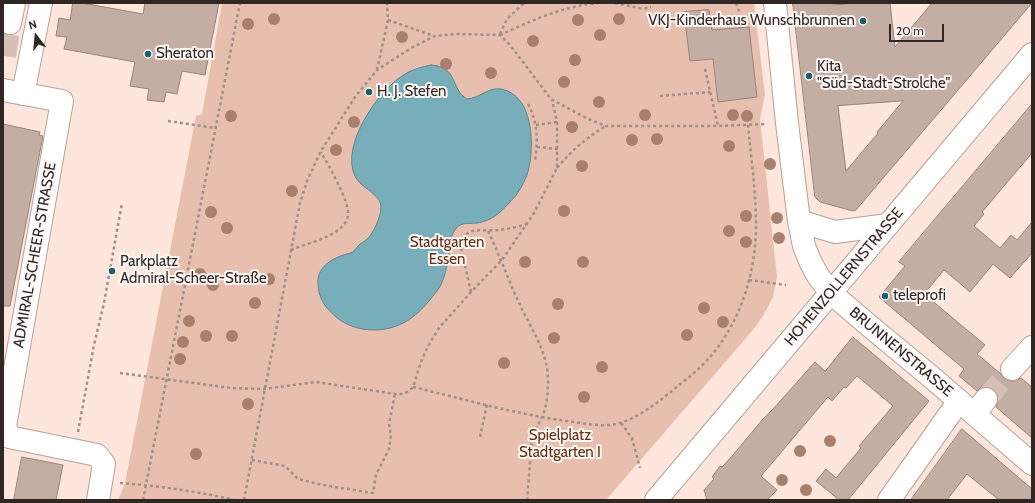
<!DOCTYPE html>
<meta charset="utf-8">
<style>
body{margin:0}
#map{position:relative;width:1035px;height:503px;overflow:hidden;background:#fee6dc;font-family:Cabin,sans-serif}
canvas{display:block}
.frame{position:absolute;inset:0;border:4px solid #302724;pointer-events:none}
.north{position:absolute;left:16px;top:16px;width:40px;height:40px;-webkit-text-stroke:3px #fdf8f6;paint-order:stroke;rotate:344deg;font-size:11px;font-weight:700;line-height:16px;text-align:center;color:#302724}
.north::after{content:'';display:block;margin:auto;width:14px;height:18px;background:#302724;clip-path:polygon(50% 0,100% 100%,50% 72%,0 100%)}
.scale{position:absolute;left:889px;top:24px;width:55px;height:18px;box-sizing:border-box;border:2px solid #302724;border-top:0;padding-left:5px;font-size:12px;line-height:14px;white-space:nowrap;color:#302724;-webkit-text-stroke:3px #fdf8f6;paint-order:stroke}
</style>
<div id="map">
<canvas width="1035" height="503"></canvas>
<div class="frame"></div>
<div class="north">N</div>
<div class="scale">20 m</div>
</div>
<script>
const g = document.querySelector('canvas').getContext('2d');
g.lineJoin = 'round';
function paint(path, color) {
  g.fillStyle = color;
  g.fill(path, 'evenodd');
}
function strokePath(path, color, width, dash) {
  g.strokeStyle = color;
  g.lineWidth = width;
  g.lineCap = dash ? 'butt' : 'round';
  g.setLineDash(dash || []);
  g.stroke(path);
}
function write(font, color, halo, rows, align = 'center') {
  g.font = font + ' Cabin,sans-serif';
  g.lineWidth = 4;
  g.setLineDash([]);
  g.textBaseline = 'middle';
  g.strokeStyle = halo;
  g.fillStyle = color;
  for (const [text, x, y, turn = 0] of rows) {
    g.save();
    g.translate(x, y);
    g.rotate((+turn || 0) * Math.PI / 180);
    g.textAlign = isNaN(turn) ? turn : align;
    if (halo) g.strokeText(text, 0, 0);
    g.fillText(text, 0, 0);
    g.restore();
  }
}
const green = new Path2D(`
 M222,3h532l11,92 -5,24 17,158 -4,20 -10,19 -10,14 -147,170h-488l7,-17 71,-367 6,-2z`);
const water = new Path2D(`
 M431,65c28,2 19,24 36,34 13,-1 21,-12 34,-10 34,6 34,61 26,86 -4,10 -9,19 -16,26 -7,8 -16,17 -26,20 -15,6 -26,-4 -33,15 -3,16 -5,43 -15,55 -7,9 -15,19 -23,25 -22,18 -56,19 -78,1 -11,-9 -18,-20 -18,-34 -1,-14 11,-23 23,-27 4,-2 8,-2 12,-4 2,-2 4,-5 6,-7 2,-2 5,-3 7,-5 7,-5 15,-24 15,-32 0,-15 -20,-19 -26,-32 -15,-31 24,-87 50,-102 8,-5 17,-7 26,-9z`);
const building = new Path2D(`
 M73,3h9l61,11 2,-11h74l-14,72 -23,-4 -5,23 -11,-2 -2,10 -17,-2 2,-11 -19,-3 5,-24 -71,-13 3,-12 -11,-1 3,-18 11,2z
 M793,3h40v2l22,-2h35l5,44 37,-44h100l-176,207 -3,1 -33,-9 -5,-5zM903,101l-26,31 1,1 -32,38 -8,-65z
 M709,10l3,20 37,-3 8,70 -39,5 -5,-43 -23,2 -6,-49z
 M1032,104v49l-50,59 2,2 -10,12 26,22 11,-13 6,5 15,-18v31l-22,25 -17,-14 -23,28 -26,-22 -20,24 61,51 -8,9 24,20 3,4 6,3h5l6,-3 11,9v51l-36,-31 2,-7 -1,-6 -3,-5 -7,-2h-6l-4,4 -18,-15 5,-7 -85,-72 26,-31 -6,-4z
 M3,124l37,8 -1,3 4,1 -33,170h-7z
 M853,337l76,64 -81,99h-9l-23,-19 10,-12 10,9 25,-30 -2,-2 34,-40 -36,-30 -11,12 -2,-1 -12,14 -4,-4 -67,79 16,14 -10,10h-60l-3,-10 10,-11 -2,-2 8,-11 2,1 11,-12 30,-36 11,-11 41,-46 10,9z
 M962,429l70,60v11h-33l-32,-26 -20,26h-36z
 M22,457l41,8 -7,35h-42z`);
const minorTunnel = new Path2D(`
 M5,56l5,-33
 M986,399l26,-30`);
const path = new Path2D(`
 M615,3l28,6 8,-2
 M736,3l4,11
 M837,3v2
 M388,20l46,16
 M500,34l7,-15 17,-16
 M500,35c30,-14 64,-29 98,-32
 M705,69l13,57
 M377,70l11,-50 -1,-17
 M660,96l50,-4
 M528,104c10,19 10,36 7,57
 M168,121l47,7
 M536,125l21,-3
 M537,147l21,2
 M557,168c16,-19 28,-29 49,-42
 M488,231c12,25 21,51 33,76 11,23 27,46 27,73 0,11 -1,27 -6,37 -3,8 -8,12 -10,21l-5,62
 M291,250c14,-6 37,-11 48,-21 5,-3 9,-9 9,-15 1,-14 -20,-49 -27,-62
 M749,280l37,5
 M471,292l-10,-44c1,-24 22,-16 37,-18 10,-1 20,-3 29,-6
 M120,373l111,15 33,1 52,-7 79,12h8l6,-3 4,-4 8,-25 7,-16 11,-18 32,-36 31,-32 32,-47 23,-45v-46l-5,-22
 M413,387c51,12 102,27 154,34 14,2 28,5 42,4 23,-2 45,-20 63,-34 13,-11 27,-21 38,-34 31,-36 46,-85 46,-132 0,-33 -5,-67 -8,-100
 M621,423l11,15 8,30
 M78,432l16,-87 10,-42 18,-100
 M480,437l7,-33
 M252,460l33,6 13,13 25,6 50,8 3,-18 13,-26 2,-14 -2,-11 6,-30
 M120,483c39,3 77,8 114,17
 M143,500l97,-497
 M244,500l56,-297 7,-22 14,-30 34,-54 22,-27 36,-23 22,-11 21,-2 44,1 10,10 41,54 37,20 18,7h112l48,-2`);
const minor = new Path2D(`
 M775,3l12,120 12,98 5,25 6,15 8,15 13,17 35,30 70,58 96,83
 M10,23l4,-20
 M3,90l59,11 -57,325 4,11 88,18 7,9 -6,36
 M23,94l18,-91
 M799,221l36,11 53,-7
 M1012,369l20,-22
 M975,414l11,-15
 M889,500l70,-99`);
const major = new Path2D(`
 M656,500l376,-446`);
const trees = [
 [274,19],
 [619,19],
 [578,20],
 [248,24],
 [600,35],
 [402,37],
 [533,41],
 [575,60],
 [446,64],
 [491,73],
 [564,82],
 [599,102],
 [645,115],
 [733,115],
 [231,116],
 [747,116],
 [354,122],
 [572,127],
 [657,139],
 [632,140],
 [729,146],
 [336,150],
 [770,164],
 [582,166],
 [292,191],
 [564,211],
 [211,212],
 [746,216],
 [777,218],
 [227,228],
 [729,231],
 [779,238],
 [746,242],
 [525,262],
 [583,262],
 [200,274],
 [269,279],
 [213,285],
 [255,303],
 [558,304],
 [704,308],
 [189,321],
 [723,322],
 [687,335],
 [206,336],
 [232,336],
 [554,338],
 [183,342],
 [180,359],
 [504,363],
 [602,367],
 [584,397],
 [248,404],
 [830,441],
 [800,451],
 [196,454],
 [782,480],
 [806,490]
];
const markers = [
 [863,21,4,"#16626d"],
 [148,54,4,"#16626d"],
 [809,76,4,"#16626d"],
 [369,92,4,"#16626d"],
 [112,271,4,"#16626d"],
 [885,296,4,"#16626d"]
];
const poiNames = [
 ["VKJ-Kinderhaus Wunschbrunnen",855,21,"right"],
 ["Sheraton",156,54],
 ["Kita",817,67],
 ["\"Süd-Stadt-Strolche\"",817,84],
 ["H. J. Stefen",377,92],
 ["Parkplatz",120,262],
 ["Admiral-Scheer-Straße",120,279],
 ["teleprofi",893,296]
];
const parkNames = [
 ["Stadtgarten",447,243],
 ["Essen",447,260],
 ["Spielplatz",560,436],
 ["Stadtgarten I",560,453]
];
const streetNames = [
 ["ADMIRAL-SCHEER-STRASSE",35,255,-80],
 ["HOHENZOLLERNSTRASSE",844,277,-50],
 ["BRUNNENSTRASSE",901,352,40]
];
paint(green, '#e8bfae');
paint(water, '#77aeb9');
strokePath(water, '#62868c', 1);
paint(building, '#c4ada3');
strokePath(building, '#99837a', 1);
strokePath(minorTunnel, '#d5c0b7', 22, [22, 11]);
strokePath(minor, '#b6a097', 24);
strokePath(major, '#b6a097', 24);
strokePath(path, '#a08f88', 2.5, [3, 3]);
strokePath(minor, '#fff', 22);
strokePath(major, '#fff', 22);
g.fillStyle = '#a9806d';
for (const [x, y] of trees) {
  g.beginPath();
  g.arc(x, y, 6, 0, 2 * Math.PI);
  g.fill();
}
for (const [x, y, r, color] of markers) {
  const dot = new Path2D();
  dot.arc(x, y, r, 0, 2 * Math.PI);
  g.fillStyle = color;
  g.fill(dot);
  strokePath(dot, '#fdf8f6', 1.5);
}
write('15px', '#302724', '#fdf8f6', poiNames, 'left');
write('15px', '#642c12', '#fdf8f6', parkNames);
write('15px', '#302724', '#fdf8f6', streetNames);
</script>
